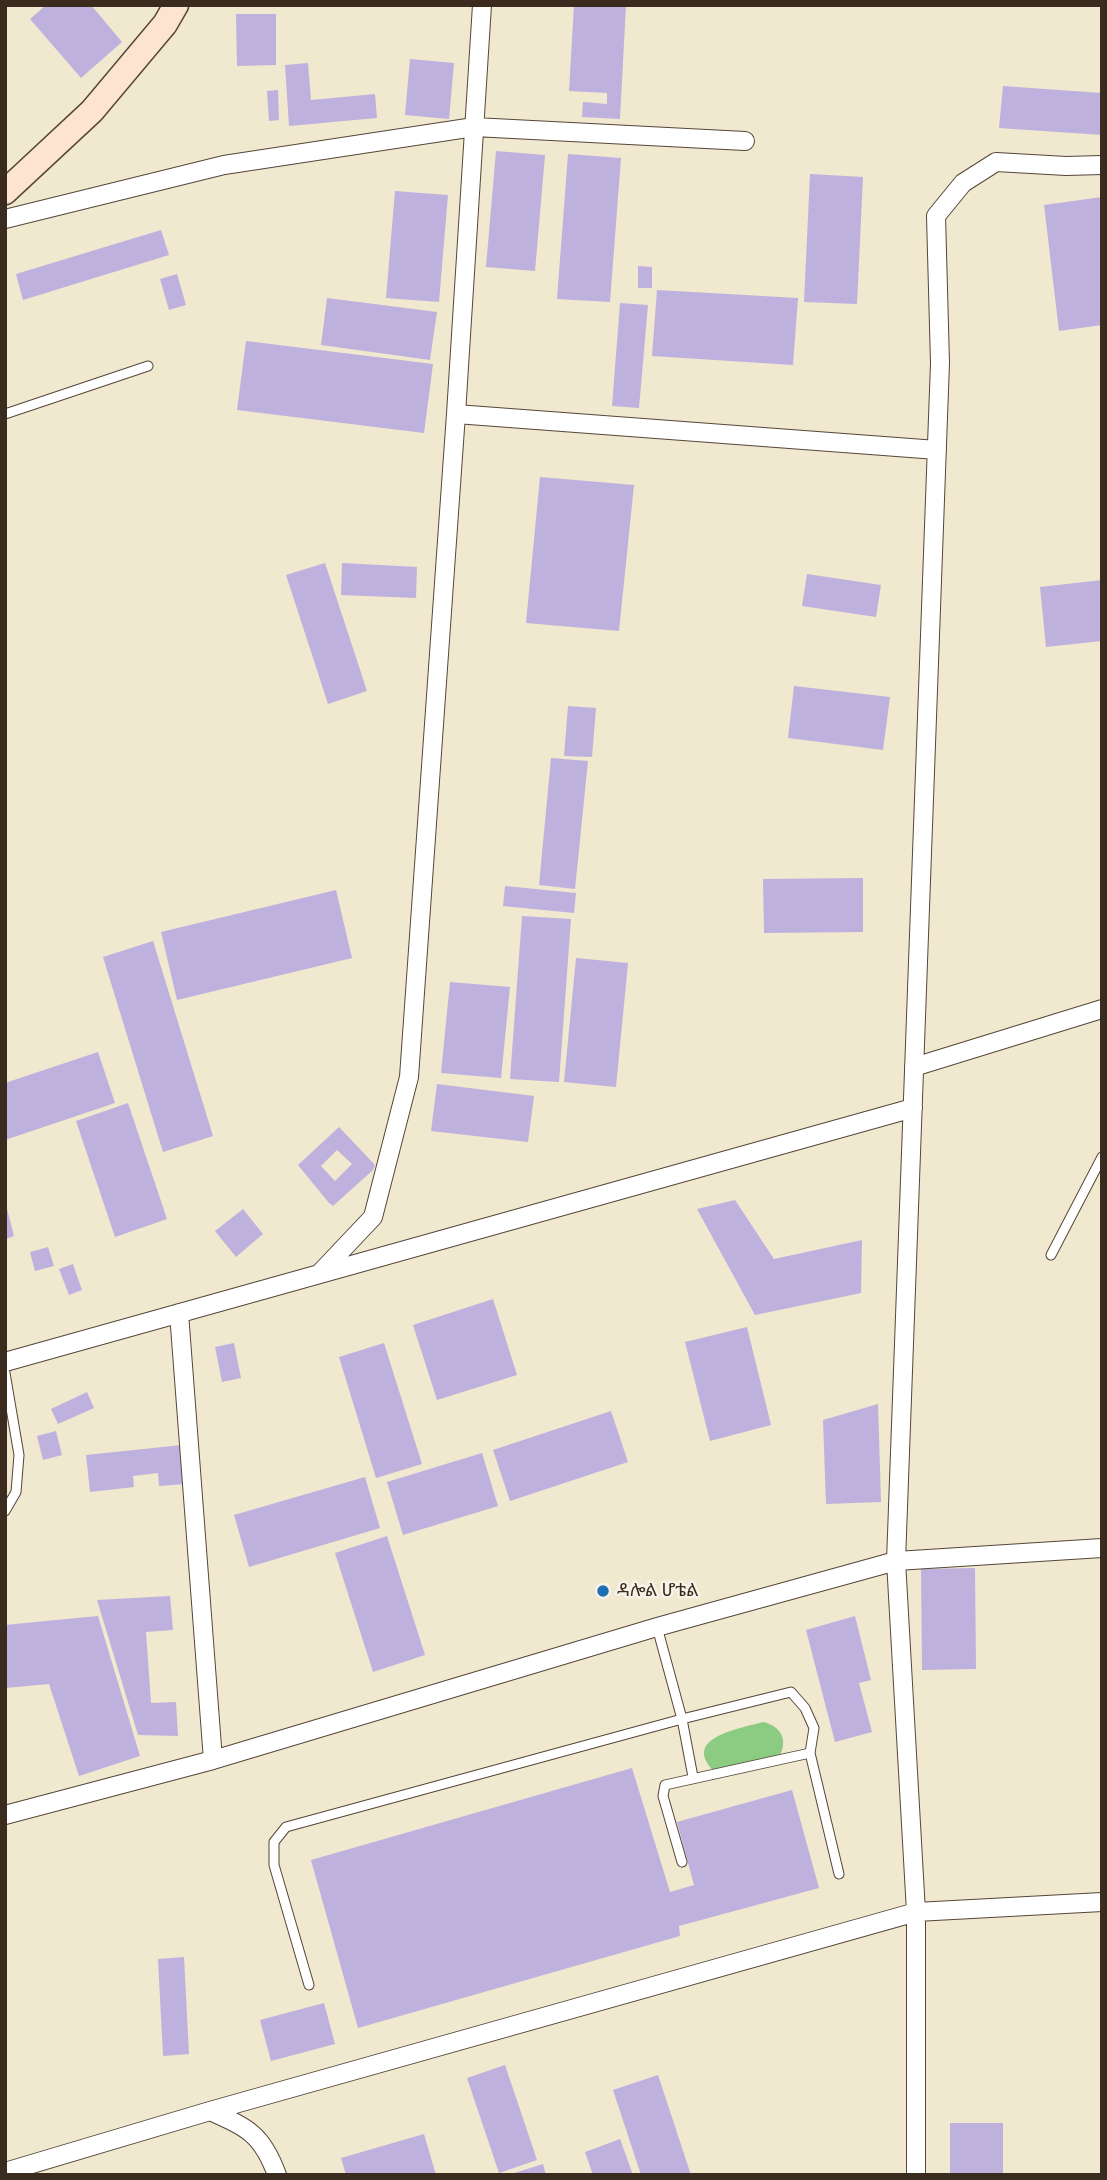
<!DOCTYPE html>
<meta charset="utf-8">
<style>
body{margin:0}
#map{position:relative;width:1107px;height:2180px;overflow:hidden;background:#f0e8cf;font-family:Delius,sans-serif}
canvas{display:block}
.frame{position:absolute;inset:0;border:7px solid #3b2a1e;pointer-events:none}
</style>
<div id="map">
<canvas width="1107" height="2180"></canvas>
<div class="frame"></div>
</div>
<script>
const g = document.querySelector('canvas').getContext('2d');
g.lineJoin = 'round';
function paint(path, color) {
  g.fillStyle = color;
  g.fill(path, 'evenodd');
}
function strokePath(path, color, width, dash) {
  g.strokeStyle = color;
  g.lineWidth = width;
  g.lineCap = dash ? 'butt' : 'round';
  g.setLineDash(dash || []);
  g.stroke(path);
}
function write(font, color, halo, rows, align = 'center') {
  g.font = font + ' Delius,"Noto Sans Ethiopic",sans-serif';
  g.lineWidth = 5;
  g.setLineDash([]);
  g.textBaseline = 'middle';
  g.strokeStyle = halo;
  g.fillStyle = color;
  for (const [text, x, y, turn = 0] of rows) {
    g.save();
    g.translate(x, y);
    g.rotate((+turn || 0) * Math.PI / 180);
    g.textAlign = isNaN(turn) ? turn : align;
    if (halo) g.strokeText(text, 0, 0);
    g.fillText(text, 0, 0);
    g.restore();
  }
}
const green = new Path2D(`
 M763,1722c18,4 25,18 17,33l-66,16c-34,-34 29,-43 49,-49z`);
const building = new Path2D(`
 M46,5h45l31,37 -41,36 -51,-59z
 M574,5h52l-6,114 -38,-2 1,-15 24,2v-11l-38,-2z
 M236,14h40v51l-39,1z
 M410,59l44,4 -5,56 -44,-4z
 M308,63l3,37 64,-6 2,24 -88,8 -4,-61z
 M1003,86l99,7v42l-103,-7z
 M278,90l1,30 -10,1 -2,-30z
 M496,151l49,4 -10,116 -49,-4z
 M568,154l53,4 -11,144 -53,-3z
 M810,174l53,3 -6,127 -53,-2z
 M395,191l53,4 -9,107 -53,-4z
 M1102,197v128l-43,6 -15,-126z
 M161,230l8,25 -146,45 -7,-26z
 M638,266l14,1v21h-14z
 M177,274l9,31 -17,5 -9,-31z
 M657,290l141,8 -5,67 -141,-9z
 M327,298l110,14 -7,48 -109,-15z
 M620,303l28,2 -9,103 -27,-2z
 M246,341l187,23 -9,69 -187,-23z
 M540,477l94,8 -15,146 -93,-8z
 M325,563l42,128 -39,13 -42,-129z
 M342,563l75,4 -1,31 -75,-3z
 M807,574l74,11 -5,32 -74,-11z
 M1102,580v61l-56,6 -6,-60z
 M794,686l96,11 -7,53 -95,-12z
 M568,706l28,2 -4,49 -28,-1z
 M551,758l37,3 -13,128 -36,-4z
 M863,878v54l-99,1 -1,-54z
 M505,886l71,7 -2,20 -71,-7z
 M336,890l16,68 -175,42 -16,-68z
 M522,916l49,3 -12,163 -49,-3z
 M153,941l60,195 -50,16 -60,-195z
 M576,958l52,5 -12,124 -52,-5z
 M450,982l60,5 -9,91 -60,-5z
 M98,1052l17,51 -110,37v-57z
 M437,1084l97,12 -6,46 -97,-11z
 M128,1103l39,116 -52,18 -39,-116z
 M339,1127l36,38 -2,5 -40,36 -4,-3 -31,-38zM337,1150l15,14 -17,17 -14,-15z
 M735,1200l39,59 88,-19 -1,53 -106,22 -58,-106z
 M6,1205l8,31 -8,3 -1,-33z
 M243,1209l20,25 -27,23 -21,-26z
 M48,1247l6,19 -19,5 -5,-19z
 M73,1264l9,26 -13,5 -10,-26z
 M493,1299l24,76 -80,25 -24,-75z
 M747,1327l24,98 -61,16 -25,-99z
 M234,1343l7,35 -19,4 -7,-35z
 M384,1343l38,121 -46,14 -37,-121z
 M87,1392l7,16 -36,16 -7,-15z
 M878,1404l3,98 -55,2 -3,-84z
 M611,1411l17,51 -118,39 -17,-51z
 M56,1431l6,24 -19,5 -6,-24z
 M182,1445l4,39 -27,2 -1,-13 -25,3 1,11 -44,5 -4,-37z
 M482,1453l16,53 -95,29 -16,-53z
 M365,1477l15,51 -131,39 -15,-52z
 M387,1536l38,119 -52,17 -38,-119z
 M975,1568l1,101 -54,1 -1,-101z
 M170,1596l3,34 -27,2 5,71 25,-1 2,34 -40,-1 -41,-135z
 M98,1616l42,140 -61,20 -30,-92 -44,4v-63z
 M855,1616l16,64 -12,3 13,49 -37,10 -29,-112z
 M632,1768l38,124 24,-7 -17,-63 115,-32 27,98 -140,38 1,10 -322,92 -47,-168z
 M184,1957l5,97 -26,2 -5,-97z
 M324,2003l11,41 -64,17 -11,-41z
 M505,2065l32,95 -38,13 -32,-95z
 M658,2075l33,100h-50l-28,-85z
 M950,2123h53v52h-53z
 M424,2134l12,41h-90l-5,-17z
 M620,2139l13,36h-40l-8,-23z
 M543,2164l3,11h-35v-1z`);
const lane = new Path2D(`
 M5,414l143,-48
 M1051,1255l51,-98
 M5,1373l14,82 -3,37 -11,19
 M657,1627l25,92 11,58
 M682,1862l-19,-66 2,-11 145,-32
 M309,1985l-35,-120v-23l12,-15 396,-108 109,-27 14,16 9,20 -4,25 29,121`);
const street = new Path2D(`
 M5,219l219,-54 250,-38 271,14
 M456,414l481,36
 M914,1067l188,-58
 M320,1273l53,-56 36,-140 47,-663 26,-409
 M179,1313l34,447
 M5,1362l908,-254
 M5,1815l208,-55 444,-133 239,-66 206,-13
 M210,2111c38,17 52,23 67,64
 M5,2172l205,-61 706,-199 186,-10
 M916,2175v-263l-20,-351 44,-1198 -4,-147 27,-33 33,-21 70,4 36,-1`);
const secondary = new Path2D(`
 M5,192l87,-81 73,-87 11,-19`);
const markers = [
 [603,1591,7,"#1f6fb2"]
];
const poiNames = [
 ["ዳሎል ሆቴል",617,1591]
];
paint(green, '#8ccb82');
paint(building, '#bfb1de');
strokePath(lane, '#564639', 11);
strokePath(street, '#564639', 20);
strokePath(secondary, '#564639', 27);
strokePath(lane, '#fff', 9);
strokePath(street, '#fff', 18);
strokePath(secondary, '#fde4d1', 24);
for (const [x, y, r, color] of markers) {
  const dot = new Path2D();
  dot.arc(x, y, r, 0, 2 * Math.PI);
  g.fillStyle = color;
  g.fill(dot);
  strokePath(dot, '#f7f3e8', 2.5);
}
write('18px', '#3b2a1e', '#f7f3e8', poiNames, 'left');
</script>
